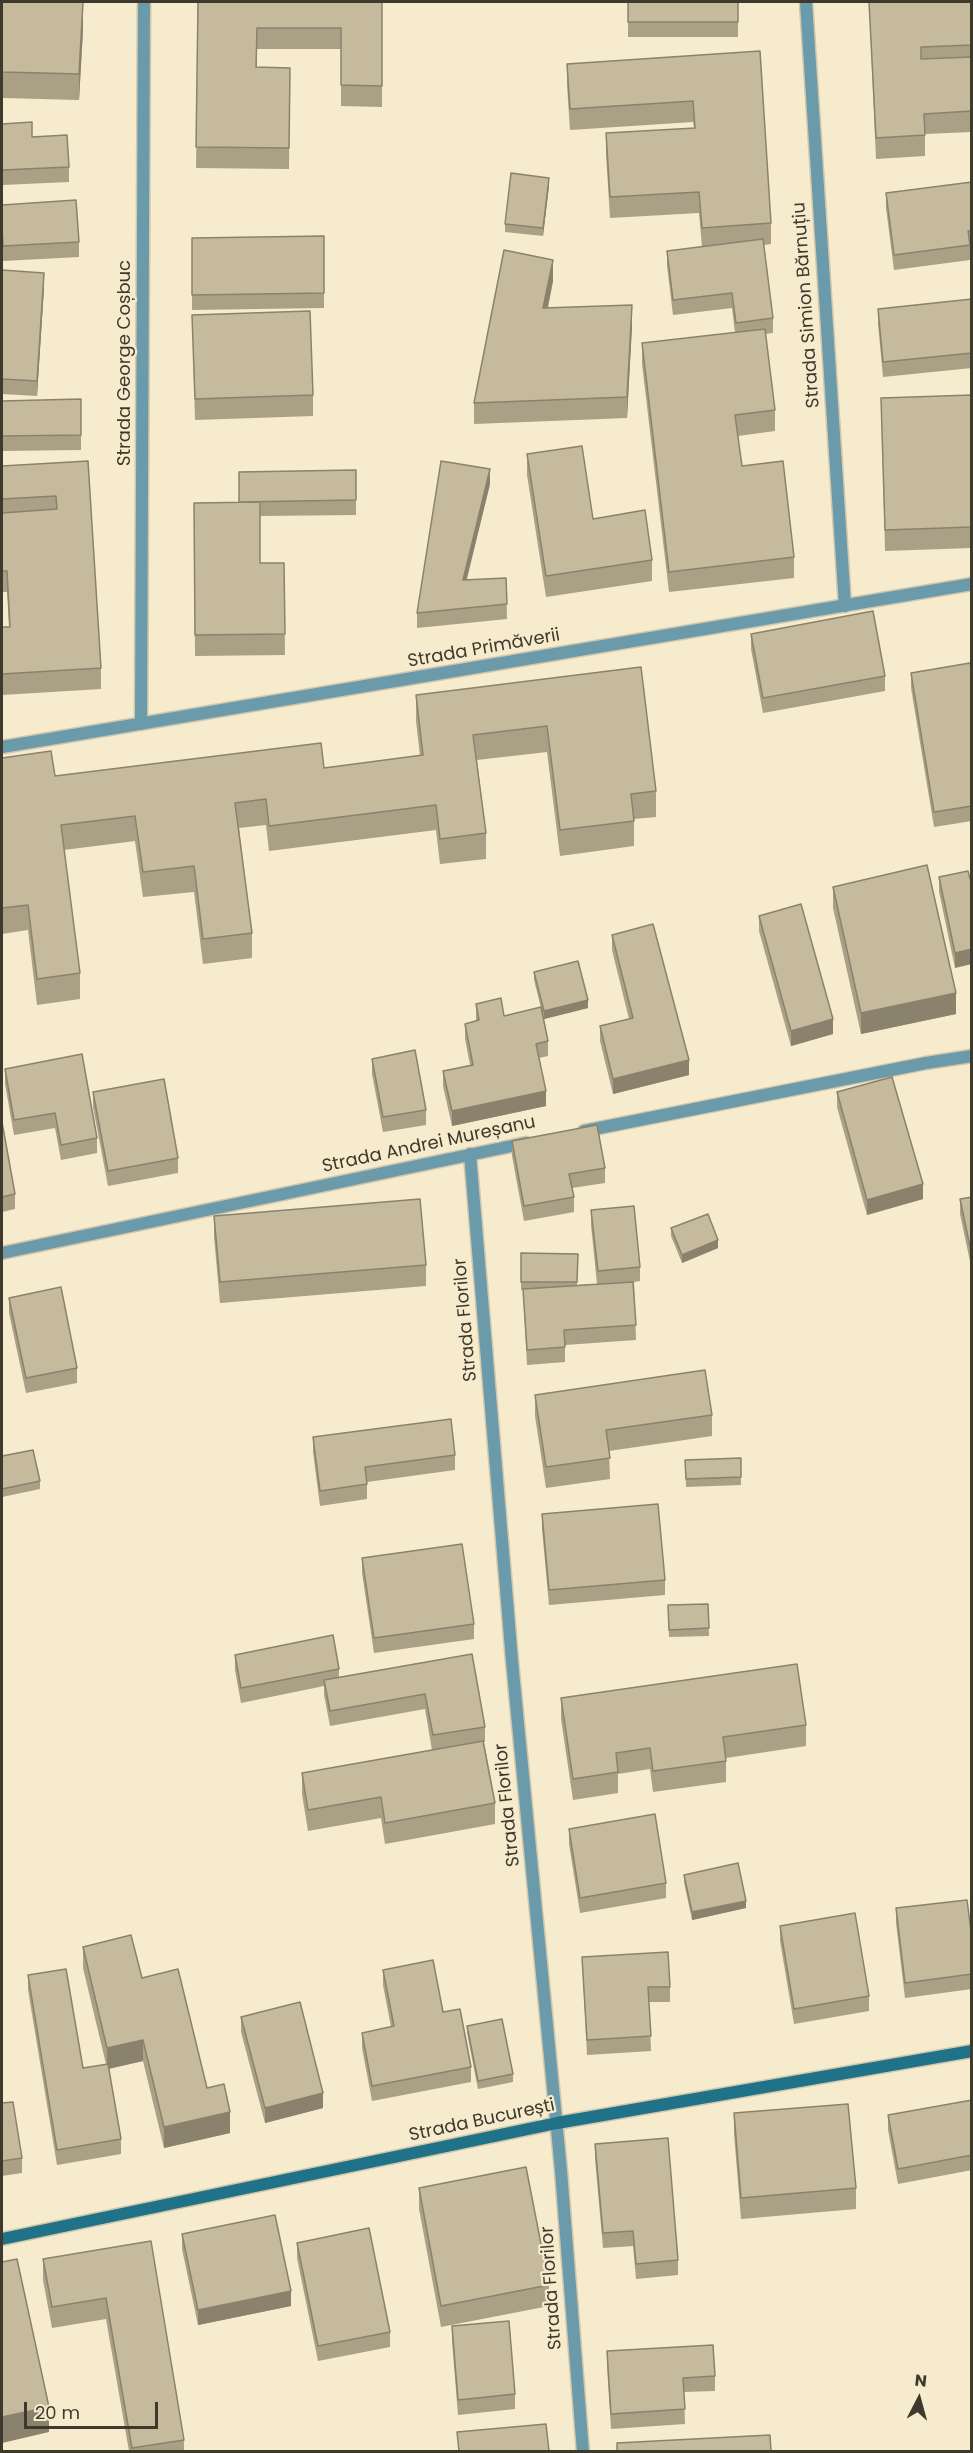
<!DOCTYPE html>
<meta charset="utf-8">
<style>
body{margin:0}
#map{position:relative;width:973px;height:2453px;overflow:hidden;background:#f6ebcc;font-family:Poppins,sans-serif}
canvas{display:block}
.frame{position:absolute;inset:0;border:3px solid #3e392d;pointer-events:none}
.north{position:absolute;left:889px;top:2369px;width:60px;height:60px;-webkit-text-stroke:4px #f6ebcc;paint-order:stroke;rotate:6deg;font-size:16px;font-weight:700;line-height:24px;text-align:center;color:#3e392d}
.north::after{content:'';display:block;margin:auto;width:21px;height:27px;background:#3e392d;clip-path:polygon(50% 0,100% 100%,50% 72%,0 100%)}
.scale{position:absolute;left:24px;top:2402px;width:134px;height:27px;box-sizing:border-box;border:3px solid #3e392d;border-top:0;padding-left:8px;font-size:18px;line-height:21px;white-space:nowrap;color:#3e392d;-webkit-text-stroke:4px #f6ebcc;paint-order:stroke}
</style>
<div id="map">
<canvas width="973" height="2453"></canvas>
<div class="frame"></div>
<div class="north">N</div>
<div class="scale">20 m</div>
</div>
<script>
const g = document.querySelector('canvas').getContext('2d');
g.lineJoin = 'round';
function strokePath(path, color, width, dash) {
  g.strokeStyle = color;
  g.lineWidth = width;
  g.lineCap = dash ? 'butt' : 'round';
  g.setLineDash(dash || []);
  g.stroke(path);
}
function paint(path, color) {
  g.fillStyle = color;
  g.fill(path, 'evenodd');
}
function write(font, color, halo, rows, align = 'center') {
  g.font = font + ' Poppins,sans-serif';
  g.lineWidth = 4.5;
  g.setLineDash([]);
  g.textBaseline = 'middle';
  g.strokeStyle = halo;
  g.fillStyle = color;
  for (const [text, x, y, turn = 0] of rows) {
    g.save();
    g.translate(x, y);
    g.rotate((+turn || 0) * Math.PI / 180);
    g.textAlign = isNaN(turn) ? turn : align;
    if (halo) g.strokeText(text, 0, 0);
    g.fillText(text, 0, 0);
    g.restore();
  }
}
const minor = new Path2D(`
 M806,2l39,604
 M141,724l3,-722
 M2,747l970,-163
 M584,1131l342,-68 46,-7
 M470,1154l42,507 49,510 22,281
 M2,1253l524,-110`);
const secondary = new Path2D(`
 M2,2239l555,-116 415,-72`);
const wall = new Path2D(`
 M2,2l81,28 -4,70 -77,-2z
 M198,2h184v105l-41,-1v-57h-84v18l33,1 -1,101 -93,-1z
 M628,2h110v35h-110z
 M869,2h102l1,130 -47,2v22l-49,3z
 M760,51l11,172v21l-7,1 9,73v15l-8,1 10,76v21l-37,5 4,30 52,91v21l-125,14 -27,-228v-21l93,-10 -3,-25 -59,7 -6,-49v-15l35,-4 -3,-34 -89,5 -4,-64v-21l88,-5 -1,-6 -123,8 -3,-45v-21z
 M2,124l30,13 37,30v15l-67,3z
 M972,182v64h-2v14l-76,10 -8,-62v-15z
 M549,186l-6,50 -38,-4v-8z
 M2,205l77,37v15l-76,4 -1,-20z
 M324,236v72l-132,2v-72z
 M2,270l42,18 -7,108 -35,-2z
 M553,281l-5,27 84,18 -5,92 -153,6v-21z
 M972,299v69l-89,9 -5,-53v-15z
 M192,315l121,80v21l-118,4z
 M972,395v153l-87,3 -4,-153z
 M81,399v51l-79,1v-50z
 M527,454l66,65 59,41v21l-106,16 -19,-122z
 M88,461l13,207v21l-99,6v-68h7l-2,-35h-5v-126z
 M356,470v45l-96,1v47h24l1,92 -90,1 -1,-153 45,-1v-30z
 M490,484l-24,96 40,-2 1,41 -90,9v-15z
 M751,634l134,42v15l-122,22 -12,-64z
 M641,667l15,124v26l-22,2v27l-74,10 -13,-104 -70,8 9,73v26l-46,5 -4,-34 -167,21 -3,-26 -27,3 13,105v25l-49,6 -9,-72 -51,5 -8,-56 -71,9 16,123v26l-43,6 -9,-75 -26,4v-176l53,18 269,-8 96,-12 -4,-35v-26z
 M972,671v150l-38,6 -23,-139v-15z
 M968,871l-13,97 -16,-76v-15z
 M833,887l123,127 -95,20 -28,-126z
 M759,916l74,118 -42,12 -32,-115z
 M612,935l77,140 -76,19 -13,-53v-15l29,-7 -17,-69z
 M534,972l54,36 -44,11 4,22v15l-9,2 7,48 -94,20 -9,-40v-15l27,-6 -5,-26v-15l11,-3v-17l28,12 37,-8 -7,-28z
 M372,1059l54,51v15l-43,7 -11,-58z
 M5,1069l92,69v15l-36,7 -6,-32 -41,7 -9,-51z
 M93,1092l85,66v15l-70,13 -15,-79z
 M837,1092l86,107 -56,16 -30,-108z
 M2,1122l13,72v15l-13,3z
 M512,1141l93,27v15l-33,5 2,9v15l-50,9 -12,-65z
 M972,1197v74l-12,-57v-15z
 M591,1210l49,57v14l-6,1 2,58 -71,5v17l-38,3 -4,-75h-2v-37l57,1 -1,31 20,-1 -6,-59z
 M214,1216l212,49v21l-206,17 -6,-66z
 M671,1228l47,20 -36,15 -11,-27z
 M9,1298l68,70v15l-51,10 -17,-80z
 M535,1395l177,20v21l-103,15 1,28 -64,9 -11,-72z
 M313,1437l142,18v15l-88,12v17l-47,7 -7,-54z
 M2,1456l38,25v8l-38,8z
 M741,1458v27l-55,2 -1,-27z
 M542,1514l123,66v15l-116,10 -7,-76z
 M362,1558l112,66v15l-100,14 -12,-80z
 M708,1604l1,32 -40,1 -1,-32z
 M472,1654l13,73v15h-1l11,61v21l-110,20 -4,-26 -73,13 -6,-37v-21l130,-23 -7,-41 -95,17 -6,-31v-9l-83,17 -6,-33v-15l104,14v8z
 M561,1698l245,27v21l-80,12v24l-73,10 -3,-23 -32,5v19l-45,7 -12,-81z
 M569,1829l97,54v15l-86,15 -11,-69z
 M684,1875l62,33 -54,12 -8,-38z
 M896,1908l76,31v50l-67,9 -9,-75z
 M780,1926l89,70v15l-75,13 -14,-83z
 M83,1947l59,31 65,110 23,45 -66,15 -21,-87 -34,8 12,70v15l-64,11 -29,-175v-15l55,93 23,-4 -23,-96z
 M582,1957l88,30v15h-21l2,49 -64,4z
 M383,1970l60,42 28,55v15l-99,19 -10,-53v-15l29,-6 -8,-42z
 M241,2017l82,91 -58,15 -24,-91z
 M467,2026l46,48v8l-35,7 -11,-56z
 M972,2100v70l-74,14 -10,-54v-15z
 M2,2103l20,55v15l-20,3z
 M734,2113l122,75v21l-115,10 -7,-85z
 M595,2144l83,116v15l-42,4 -3,-33 -30,2 -8,-89z
 M419,2188l130,97v21l-108,21 -22,-118z
 M182,2234l109,72 -93,19 -16,-76z
 M151,2241l33,199v11h-55l-23,-132 -54,9 -9,-48v-21z
 M297,2243l93,89v15l-72,14 -21,-103z
 M452,2326l63,68v15l-57,6 -6,-74z
 M607,2351l108,25v15l-31,1 1,32 -74,5 -4,-63z`);
const shadedWall = new Path2D(`
 M83,4v26l-4,70v-26z
 M549,178v8l-6,50v-8z
 M553,260v21l-10,48v-21z
 M44,273v15l-7,108v-15z
 M632,305v21l-5,92v-21z
 M490,469v15l-27,111v-15z
 M972,949v15l-17,4v-15z
 M956,993v21l-95,20v-21z
 M588,1000v8l-44,11v-8z
 M833,1019v15l-42,12v-15z
 M689,1060v15l-76,19v-15z
 M546,1091v15l-94,20v-15z
 M923,1184v15l-56,16v-15z
 M718,1240v8l-36,15v-8z
 M746,1901v7l-54,12v-8z
 M143,2040v21l-36,8v-21z
 M323,2093v15l-58,15v-15z
 M230,2112v21l-66,15v-21z
 M291,2291v15l-93,19v-15z
 M49,2407v25l-47,11v-26z`);
const building = new Path2D(`
 M2,2h81l-4,72 -77,-2z
 M198,2h184v84l-41,-1v-57h-84l-1,39 34,1 -1,80 -93,-1z
 M628,2h110v20h-110z
 M869,2h102l1,43 -51,2v12l51,-2v54l-48,3 1,21 -49,3z
 M760,51l11,172 -69,5 -3,-36 -89,5 -4,-64 89,-5 -2,-27 -123,8 -3,-45z
 M32,122v15l35,-2 2,32 -67,3v-46z
 M511,173l38,5 -6,50 -38,-4z
 M972,182v49h-4l2,14 -76,10 -8,-62z
 M76,200l3,42 -76,4 -1,-20v-21z
 M324,236v57l-132,2v-57z
 M763,239l10,79 -37,5 -4,-30 -59,7 -6,-49z
 M504,250l49,10 -10,48 89,-3 -5,92 -153,6z
 M2,270l42,3 -7,108 -35,-2z
 M972,299v54l-89,9 -5,-53z
 M310,311l3,84 -118,4 -3,-84z
 M765,329l10,81 -40,5 7,51 41,-5 11,96 -125,15 -27,-229z
 M972,395v132l-87,3 -4,-132z
 M81,399v36l-79,1v-35z
 M582,446l11,73 52,-9 7,50 -106,16 -19,-122z
 M88,461l13,207 -99,6v-47h8l-3,-56h-5v-58l55,-4 -1,-13 -54,3v-33z
 M441,461l49,8 -27,111 43,-2 1,26 -90,9z
 M356,470v30l-117,2v-30z
 M260,502v61h24l1,71 -90,1 -1,-132z
 M873,611l12,65 -122,22 -12,-64z
 M970,663l2,8v135l-38,6 -23,-139z
 M641,667l15,124 -25,3 3,27 -74,9 -13,-104 -74,9 13,98 -46,6 -4,-34 -167,21 -3,-27 -31,4 17,130 -49,6 -9,-73 -51,6 -8,-56 -74,9 19,148 -43,6 -9,-74 -26,3v-150l49,-7 4,25 266,-33 3,25 99,-13 -7,-60z
 M927,865l29,128 -95,20 -28,-126z
 M968,871l4,15v63l-17,4 -16,-76z
 M801,904l32,115 -42,12 -32,-115z
 M653,924l36,136 -76,19 -13,-53 33,-8 -21,-83z
 M578,961l10,39 -44,11 -10,-39z
 M501,998l3,18 37,-9 7,34 -12,3 10,47 -94,20 -9,-40 30,-6 -8,-41 14,-4 -3,-16z
 M415,1050l11,60 -43,7 -11,-58z
 M82,1054l15,84 -36,7 -6,-32 -41,7 -9,-51z
 M892,1077l31,107 -56,16 -30,-108z
 M164,1079l14,79 -70,13 -15,-79z
 M2,1122l13,72 -13,3z
 M597,1125l8,43 -36,6 5,23 -50,9 -12,-65z
 M972,1197v59l-12,-57z
 M420,1199l6,66 -206,17 -6,-66z
 M634,1206l6,61 -42,4 -7,-61z
 M708,1214l10,26 -36,15 -11,-27z
 M521,1253l57,1 -1,28h-56z
 M633,1282l3,43 -72,5 1,17 -38,3 -4,-61z
 M61,1287l16,81 -51,10 -17,-80z
 M705,1370l7,45 -106,15 4,28 -64,9 -11,-72z
 M451,1419l4,36 -90,12 2,17 -47,7 -7,-54z
 M33,1450l7,31 -38,8v-33z
 M741,1458v19l-55,2 -1,-19z
 M658,1504l7,76 -116,10 -7,-76z
 M462,1544l12,80 -100,14 -12,-80z
 M708,1604l1,24 -40,2 -1,-25z
 M333,1635l6,34 -98,19 -6,-33z
 M472,1654l13,73 -52,8 -8,-41 -95,17 -6,-31z
 M797,1664l9,61 -83,12 3,24 -73,10 -3,-23 -34,5 2,19 -45,7 -12,-81z
 M483,1741l12,62 -110,20 -4,-26 -73,13 -6,-37z
 M655,1814l11,69 -86,15 -11,-69z
 M738,1863l8,38 -54,11 -8,-37z
 M967,1900l5,39v35l-67,9 -9,-75z
 M855,1913l14,83 -75,13 -14,-83z
 M131,1935l11,43 36,-9 29,119 17,-4 6,28 -66,15 -21,-87 -36,8 -24,-101z
 M668,1952l2,35h-22l3,49 -64,4 -5,-83z
 M433,1960l10,52 17,-3 11,58 -99,19 -10,-53 32,-7 -11,-56z
 M66,1969l17,99 25,-4 13,75 -64,11 -29,-175z
 M300,2002l23,91 -58,15 -24,-91z
 M502,2019l11,55 -35,7 -11,-55z
 M972,2100v55l-74,14 -10,-54z
 M13,2102l9,56 -20,3v-58z
 M848,2104l8,84 -115,10 -7,-85z
 M668,2138l10,122 -42,4 -3,-33 -30,2 -8,-89z
 M526,2167l23,118 -108,21 -22,-118z
 M275,2215l16,76 -93,19 -16,-76z
 M369,2228l21,104 -72,14 -21,-103z
 M151,2241l33,199 -52,8 -26,-150 -54,9 -9,-48z
 M17,2259l32,148 -47,10v-155z
 M509,2321l6,73 -57,6 -6,-74z
 M713,2345l2,31 -32,2 2,31 -74,5 -4,-63z
 M546,2424l3,27h-90l-2,-19z
 M770,2435l1,16h-154v-8z`);
const streetNames = [
 ["Strada Simion Bărnuțiu",807,305,-94],
 ["Strada George Coșbuc",125,363,-90],
 ["Strada Primăverii",484,649,-10],
 ["Strada Andrei Mureșanu",429,1145,-12],
 ["Strada Florilor",466,1320,-95],
 ["Strada Florilor",508,1805,-96],
 ["Strada București",482,2121,-12],
 ["Strada Florilor",552,2288,-94]
];
strokePath(minor, '#d1c7ac', 15);
strokePath(secondary, '#d1c7ac', 15);
strokePath(minor, '#6b9aaa', 12);
strokePath(secondary, '#207289', 12);
paint(wall, '#a9a086');
paint(shadedWall, '#8a826d');
paint(building, '#c5ba9c');
strokePath(building, '#8a826d', 1.5);
write('18px', '#3e392d', '#f6ebcc', streetNames);
</script>
